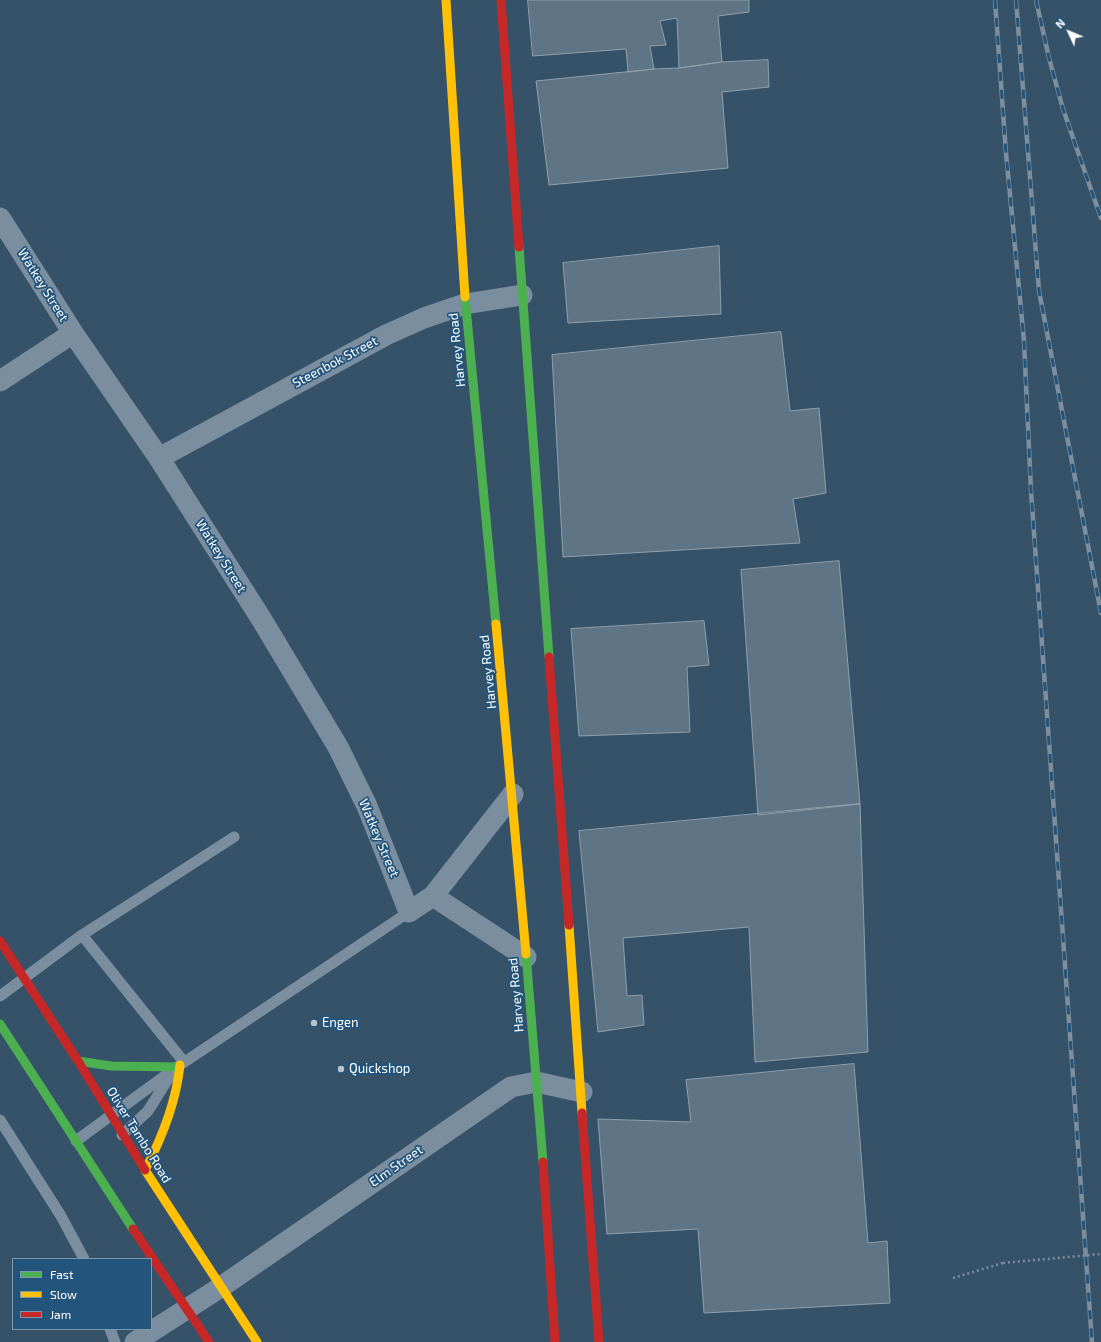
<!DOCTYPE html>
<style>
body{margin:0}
#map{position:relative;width:1101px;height:1342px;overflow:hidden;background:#365268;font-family:"Exo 2",sans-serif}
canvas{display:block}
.legend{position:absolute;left:12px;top:1258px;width:140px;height:72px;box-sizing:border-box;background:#22547c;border:1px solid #7a98b0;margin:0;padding:5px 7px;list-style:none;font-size:12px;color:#fff}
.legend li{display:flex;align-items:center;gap:8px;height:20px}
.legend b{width:20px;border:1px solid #7a98b0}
.north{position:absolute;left:1049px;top:12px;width:40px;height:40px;-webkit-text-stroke:3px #22547c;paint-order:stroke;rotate:314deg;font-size:11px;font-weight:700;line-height:16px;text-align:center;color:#fff}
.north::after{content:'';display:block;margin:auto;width:14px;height:18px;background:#fff;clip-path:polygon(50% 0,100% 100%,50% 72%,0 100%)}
</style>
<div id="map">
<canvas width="1101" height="1342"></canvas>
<ul class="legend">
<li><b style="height:5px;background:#4caf50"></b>Fast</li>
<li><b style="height:5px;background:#ffc107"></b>Slow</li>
<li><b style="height:5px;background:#c62828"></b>Jam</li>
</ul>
<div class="north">N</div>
</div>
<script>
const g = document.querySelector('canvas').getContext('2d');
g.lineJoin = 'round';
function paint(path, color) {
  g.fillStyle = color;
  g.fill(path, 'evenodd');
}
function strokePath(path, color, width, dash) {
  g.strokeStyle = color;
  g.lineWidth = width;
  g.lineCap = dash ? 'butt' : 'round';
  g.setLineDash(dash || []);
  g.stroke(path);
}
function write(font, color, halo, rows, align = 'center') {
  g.font = font + ' "Exo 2",sans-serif';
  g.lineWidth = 3.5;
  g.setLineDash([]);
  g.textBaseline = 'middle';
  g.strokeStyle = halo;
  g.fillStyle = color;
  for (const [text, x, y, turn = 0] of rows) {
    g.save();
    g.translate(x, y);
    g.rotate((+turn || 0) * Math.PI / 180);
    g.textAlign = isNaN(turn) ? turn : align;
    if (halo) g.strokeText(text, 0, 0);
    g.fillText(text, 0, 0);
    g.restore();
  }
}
const building = new Path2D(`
 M528,0h221v12l-31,4 4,46 -43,6 -2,-50 -17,3 6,24 -16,1 4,23 -26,3 -2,-23 -93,7z
 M768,60l1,27 -47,5 6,76 -179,17 -13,-104 118,-12 25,-1 43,-6z
 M719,246l2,68 -153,9 -5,-60z
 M781,332l9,79 29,-3 7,85 -33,6 7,44 -237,14 -11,-202z
 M839,561l21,243 -102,11 -17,-245z
 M704,621l5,44 -22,2 3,65 -111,4 -8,-107z
 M860,804l8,248 -113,10 -6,-135 -126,11 4,58 15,-1 2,30 -46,7 -19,-201z
 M854,1064l14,179 19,-2 3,62 -186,10 -6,-84 -91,5 -9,-115 93,3 -5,-42z`);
const path = new Path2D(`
 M953,1278l50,-15`);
const lane = new Path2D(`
 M82,935l102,127
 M0,996l82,-61 152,-98
 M0,1120l61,96 23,43
 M122,1135l26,-24 25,-40
 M76,1141l101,-74 232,-155
 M110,1329l5,13`);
const street = new Path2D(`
 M0,218l73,115 86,125 103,162 76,127 29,59 42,106 24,-16 80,-102
 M0,381l73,-48
 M159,458l227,-123 38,-17 41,-14 57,-9
 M433,896l93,61
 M135,1342l86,-55 290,-200 25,-5 46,10`);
const fast = new Path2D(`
 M519,247l30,410
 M465,297l31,327
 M526,954l17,208
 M0,1024l133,205
 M78,1061l33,5 66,1`);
const slow = new Path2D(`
 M446,0l19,297
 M496,624l30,330
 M569,925l13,188
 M145,1170l112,172
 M145,1170c18,-34 31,-67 35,-105`);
const jam = new Path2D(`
 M501,0l18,247
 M549,657l20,268
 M0,941l78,120 67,109
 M582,1113l17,229
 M543,1162l12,180
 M133,1229l76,113`);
const rail = new Path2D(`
 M995,0l11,153 18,188 7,150 61,851
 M1016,0l23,291 62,322
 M1036,0l13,58 14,51 38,109`);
const pathBridge = new Path2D(`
 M1003,1263l98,-9`);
const markers = [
 [314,1023,4,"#b9c2ca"],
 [341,1069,4,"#b9c2ca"]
];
const streetNames = [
 ["Watkey Street",43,285,58],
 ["Harvey Road",457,350,-96],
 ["Steenbok Street",335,362,-28],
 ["Watkey Street",221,556,58],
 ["Harvey Road",488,672,-96],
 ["Watkey Street",379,838,67],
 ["Harvey Road",516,995,-95],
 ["Oliver Tambo Road",139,1135,58],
 ["Elm Street",396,1166,-35]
];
const poiNames = [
 ["Engen",322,1023],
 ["Quickshop",349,1069]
];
paint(building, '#5f7484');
strokePath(building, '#8fa0ad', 1);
strokePath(path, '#7b8e9f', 2.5, [2, 3]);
strokePath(lane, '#7b8e9f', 11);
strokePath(street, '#7b8e9f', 21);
strokePath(fast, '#4caf50', 9);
strokePath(slow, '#ffc107', 9);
strokePath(jam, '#c62828', 9);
strokePath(rail, '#7d8f9f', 4.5);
strokePath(rail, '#22547c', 3, [9]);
strokePath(pathBridge, '#7b8e9f', 2.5, [2, 3]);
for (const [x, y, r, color] of markers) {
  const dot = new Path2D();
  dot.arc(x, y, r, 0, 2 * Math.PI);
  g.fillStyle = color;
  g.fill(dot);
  strokePath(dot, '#22547c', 1.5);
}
write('13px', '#fff', '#22547c', streetNames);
write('13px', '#fff', '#22547c', poiNames, 'left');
</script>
